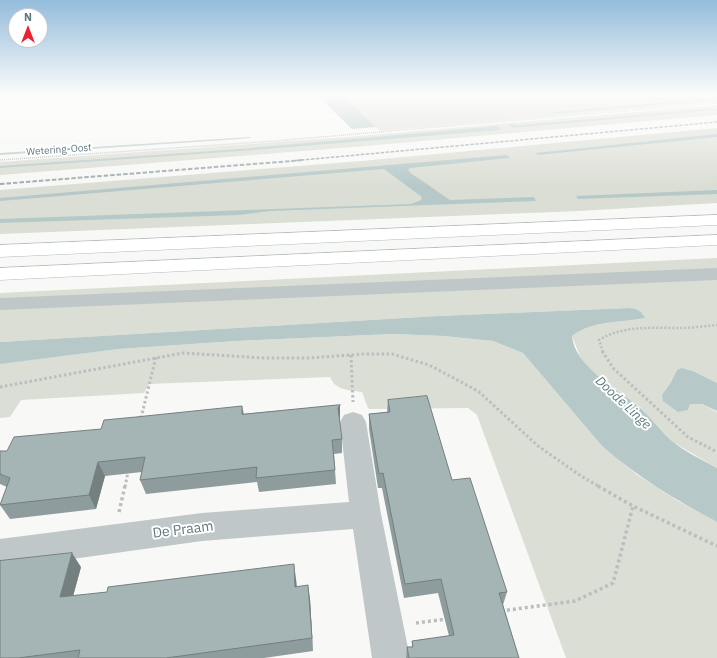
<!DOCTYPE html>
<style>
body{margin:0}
#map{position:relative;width:717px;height:658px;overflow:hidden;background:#f8f8f6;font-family:"IBM Plex Sans",sans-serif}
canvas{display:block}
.north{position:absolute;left:8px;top:8px;width:40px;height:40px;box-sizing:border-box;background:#fff;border:1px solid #bfc9cb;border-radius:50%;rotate:0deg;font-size:11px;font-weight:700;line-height:16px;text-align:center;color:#5e787c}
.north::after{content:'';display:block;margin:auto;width:14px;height:18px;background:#ed2133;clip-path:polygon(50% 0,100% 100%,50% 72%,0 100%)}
</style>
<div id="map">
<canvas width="717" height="658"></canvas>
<div class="north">N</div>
</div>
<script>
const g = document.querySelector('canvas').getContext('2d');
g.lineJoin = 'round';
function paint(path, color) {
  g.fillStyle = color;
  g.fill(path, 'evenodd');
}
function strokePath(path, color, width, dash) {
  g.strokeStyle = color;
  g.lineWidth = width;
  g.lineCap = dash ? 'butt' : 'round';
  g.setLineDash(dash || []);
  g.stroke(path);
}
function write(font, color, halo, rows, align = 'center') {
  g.font = font + ' "IBM Plex Sans",sans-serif';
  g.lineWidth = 4;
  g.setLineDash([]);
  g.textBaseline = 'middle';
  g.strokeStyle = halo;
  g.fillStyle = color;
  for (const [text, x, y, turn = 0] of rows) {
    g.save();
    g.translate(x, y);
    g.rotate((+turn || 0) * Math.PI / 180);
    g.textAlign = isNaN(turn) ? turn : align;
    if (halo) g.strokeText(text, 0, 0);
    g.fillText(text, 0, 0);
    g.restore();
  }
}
const green = new Path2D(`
 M341,94h376v8l-337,29z
 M717,105v10l-363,32 -354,28v-13l348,-25z
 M717,128v75l-138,8 -579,23v-44l361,-29z
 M717,258v125l-22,-11 -18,-2 -6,12 -6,8 23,20 2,-6h12l15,8v56l-44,-26 -34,-36 -52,-39 -7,-11 -8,-20c21,-16 48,-13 73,-18l-16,-10 -191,8 -438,26v-49z
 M392,334l52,2 49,5 30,12 79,93 34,28 42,27 39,21v136h-151l-89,-243 -9,-7 -98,1 -2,-1 -6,-16c-13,-2 -26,-1 -32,-15l-181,7 -5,9 -123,7 -11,17 -10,1v-54l5,-1 114,-14 117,-8z`);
const water = new Path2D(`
 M316,94h25l35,33 -24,2z
 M717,98v2l-156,13h-16z
 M717,108v2l-204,18 -5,-4 11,1z
 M497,126l4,4 -261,21 -240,17v-2l240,-17z
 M717,134v3l-179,18 -3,-2z
 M250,137v1l-25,2 -225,15v-2z
 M507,155l3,3 -100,10 -2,2 4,4 38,26 84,-3 2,4 -266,10 -31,4 -239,8v-4l411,-15 10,-4 1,-3 -38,-28 -384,32v-3z
 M717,190v4l-139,5 -2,-3z
 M629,308c9,1 12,3 16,10 -25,5 -52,2 -73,18 3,31 44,51 66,70 12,10 22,24 34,35 13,11 31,19 45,27v54c-41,-22 -80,-45 -115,-76l-79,-93 -30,-12 -49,-5 -52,-2 -156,7 -117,8 -119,15v-22l438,-26z
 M682,368l13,4 22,11v28l-15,-7h-12l-2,6 -10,2 -15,-11 -1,-6 9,-13 6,-12z`);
const pathFar3 = new Path2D(`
 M0,160l275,-19 442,-38`);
const pathFar2 = new Path2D(`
 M603,352l-4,-12c24,-15 54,-12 81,-12 12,0 25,-2 37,-3`);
const pathFar1 = new Path2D(`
 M602,351l12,18 74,68 29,15
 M351,355l2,47
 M0,387l183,-34 81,5h44l56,-4h28l37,11 49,26 60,55 43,30 19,11
 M141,418l15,-61
 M125,487l3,-15`);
const path = new Path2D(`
 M598,486l35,20 84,40
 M119,512l6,-26
 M501,611l74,-10 38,-18 20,-77
 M416,623l31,-4`);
const minor = new Path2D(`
 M717,268v12l-717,30v-12z
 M353,412l9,3 4,7 15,92 29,144h-38l-19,-129 -151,12 -202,28v-30l202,-26 147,-11 -9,-80 4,-7z`);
const highway = new Path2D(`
 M717,215v10l-717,32v-12z
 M717,235v10l-717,35v-12z`);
const railFar1 = new Path2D(`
 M291,161l426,-39`);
const rail = new Path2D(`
 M0,184l304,-24`);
const wall = new Path2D(`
 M388,400l64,80 55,112 -4,13 16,53h-113l1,-11h5v-6l37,-5 -11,-43 -34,5 -22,-110h-4l-9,-59v-15l18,-2z
 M340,405v14l-1,1 3,19v14l-8,1 1,16 1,14 -77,8 -2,-10 -111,12 -6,-14 2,-8 -37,4 -9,33 -86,10 -10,-14 7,-18 -7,-3v-33h7l94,-22 141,-23 2,8z
 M81,567l-8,29 223,-17 1,8 13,12 3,52 -49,7h-264z`);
const shadedWall = new Path2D(`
 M340,405v14l-1,3 -1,-14z
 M98,462l7,14 -9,33 -7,-14z
 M72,553l9,14 -12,44 -9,-14z
 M294,564l2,15 1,22 -2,-14z
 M308,585l2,14 3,52 -1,-13z`);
const building = new Path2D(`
 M427,396l25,84 18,-2 37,114 -8,1 20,65h-110l-2,-11h6l-1,-6 42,-6 -13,-56 -36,5 -22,-111 -4,1 -10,-60 21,-2 -2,-12z
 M340,405l-2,3 4,31 -10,1 3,30 -79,8 1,-11 -117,13 5,-23 -47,5 -9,33 -89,10 10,-27 -10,-4v-23h7l7,-14 87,-8 3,-9 32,-3 106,-11v8z
 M72,553l-12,44 47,-5 1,-5 186,-23 1,23 13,-2 4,53 -146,20h-88l2,-8 -62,8h-18v-97z`);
const farStreetnames = [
 ["Wetering-Oost",59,150,-4]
];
const waterNames = [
 ["Doode Linge",623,403,43]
];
const nearStreetnames = [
 ["De Praam",183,530,-7]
];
paint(green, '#dbded4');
paint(water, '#b6c9c8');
strokePath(highway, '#b2babb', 1);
strokePath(pathFar3, '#b9bfc0', 1.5, [1, 1]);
strokePath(pathFar2, '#b9bfc0', 2.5, [2, 2]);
strokePath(pathFar1, '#b9bfc0', 3, [2.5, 2.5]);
strokePath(path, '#b9bfc0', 3.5, [3, 3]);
paint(minor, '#bfc7c8');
paint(highway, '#fff');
strokePath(railFar1, '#9eabad', 1.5, [3.5, 1.5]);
strokePath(rail, '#9eabad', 2, [4.5, 2]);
paint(wall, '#8e9c9d');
paint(shadedWall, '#747f7f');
paint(building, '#a5b5b6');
strokePath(building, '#747f7f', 1);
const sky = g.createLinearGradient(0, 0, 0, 186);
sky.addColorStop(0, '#94bcdb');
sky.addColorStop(0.51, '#fcfcfb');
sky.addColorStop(1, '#fcfcfb00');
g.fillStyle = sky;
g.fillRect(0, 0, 717, 186);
write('10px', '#5e787c', '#fff', farStreetnames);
write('italic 13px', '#5d7c7b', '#fff', waterNames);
write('14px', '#5e787c', '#fff', nearStreetnames);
</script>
